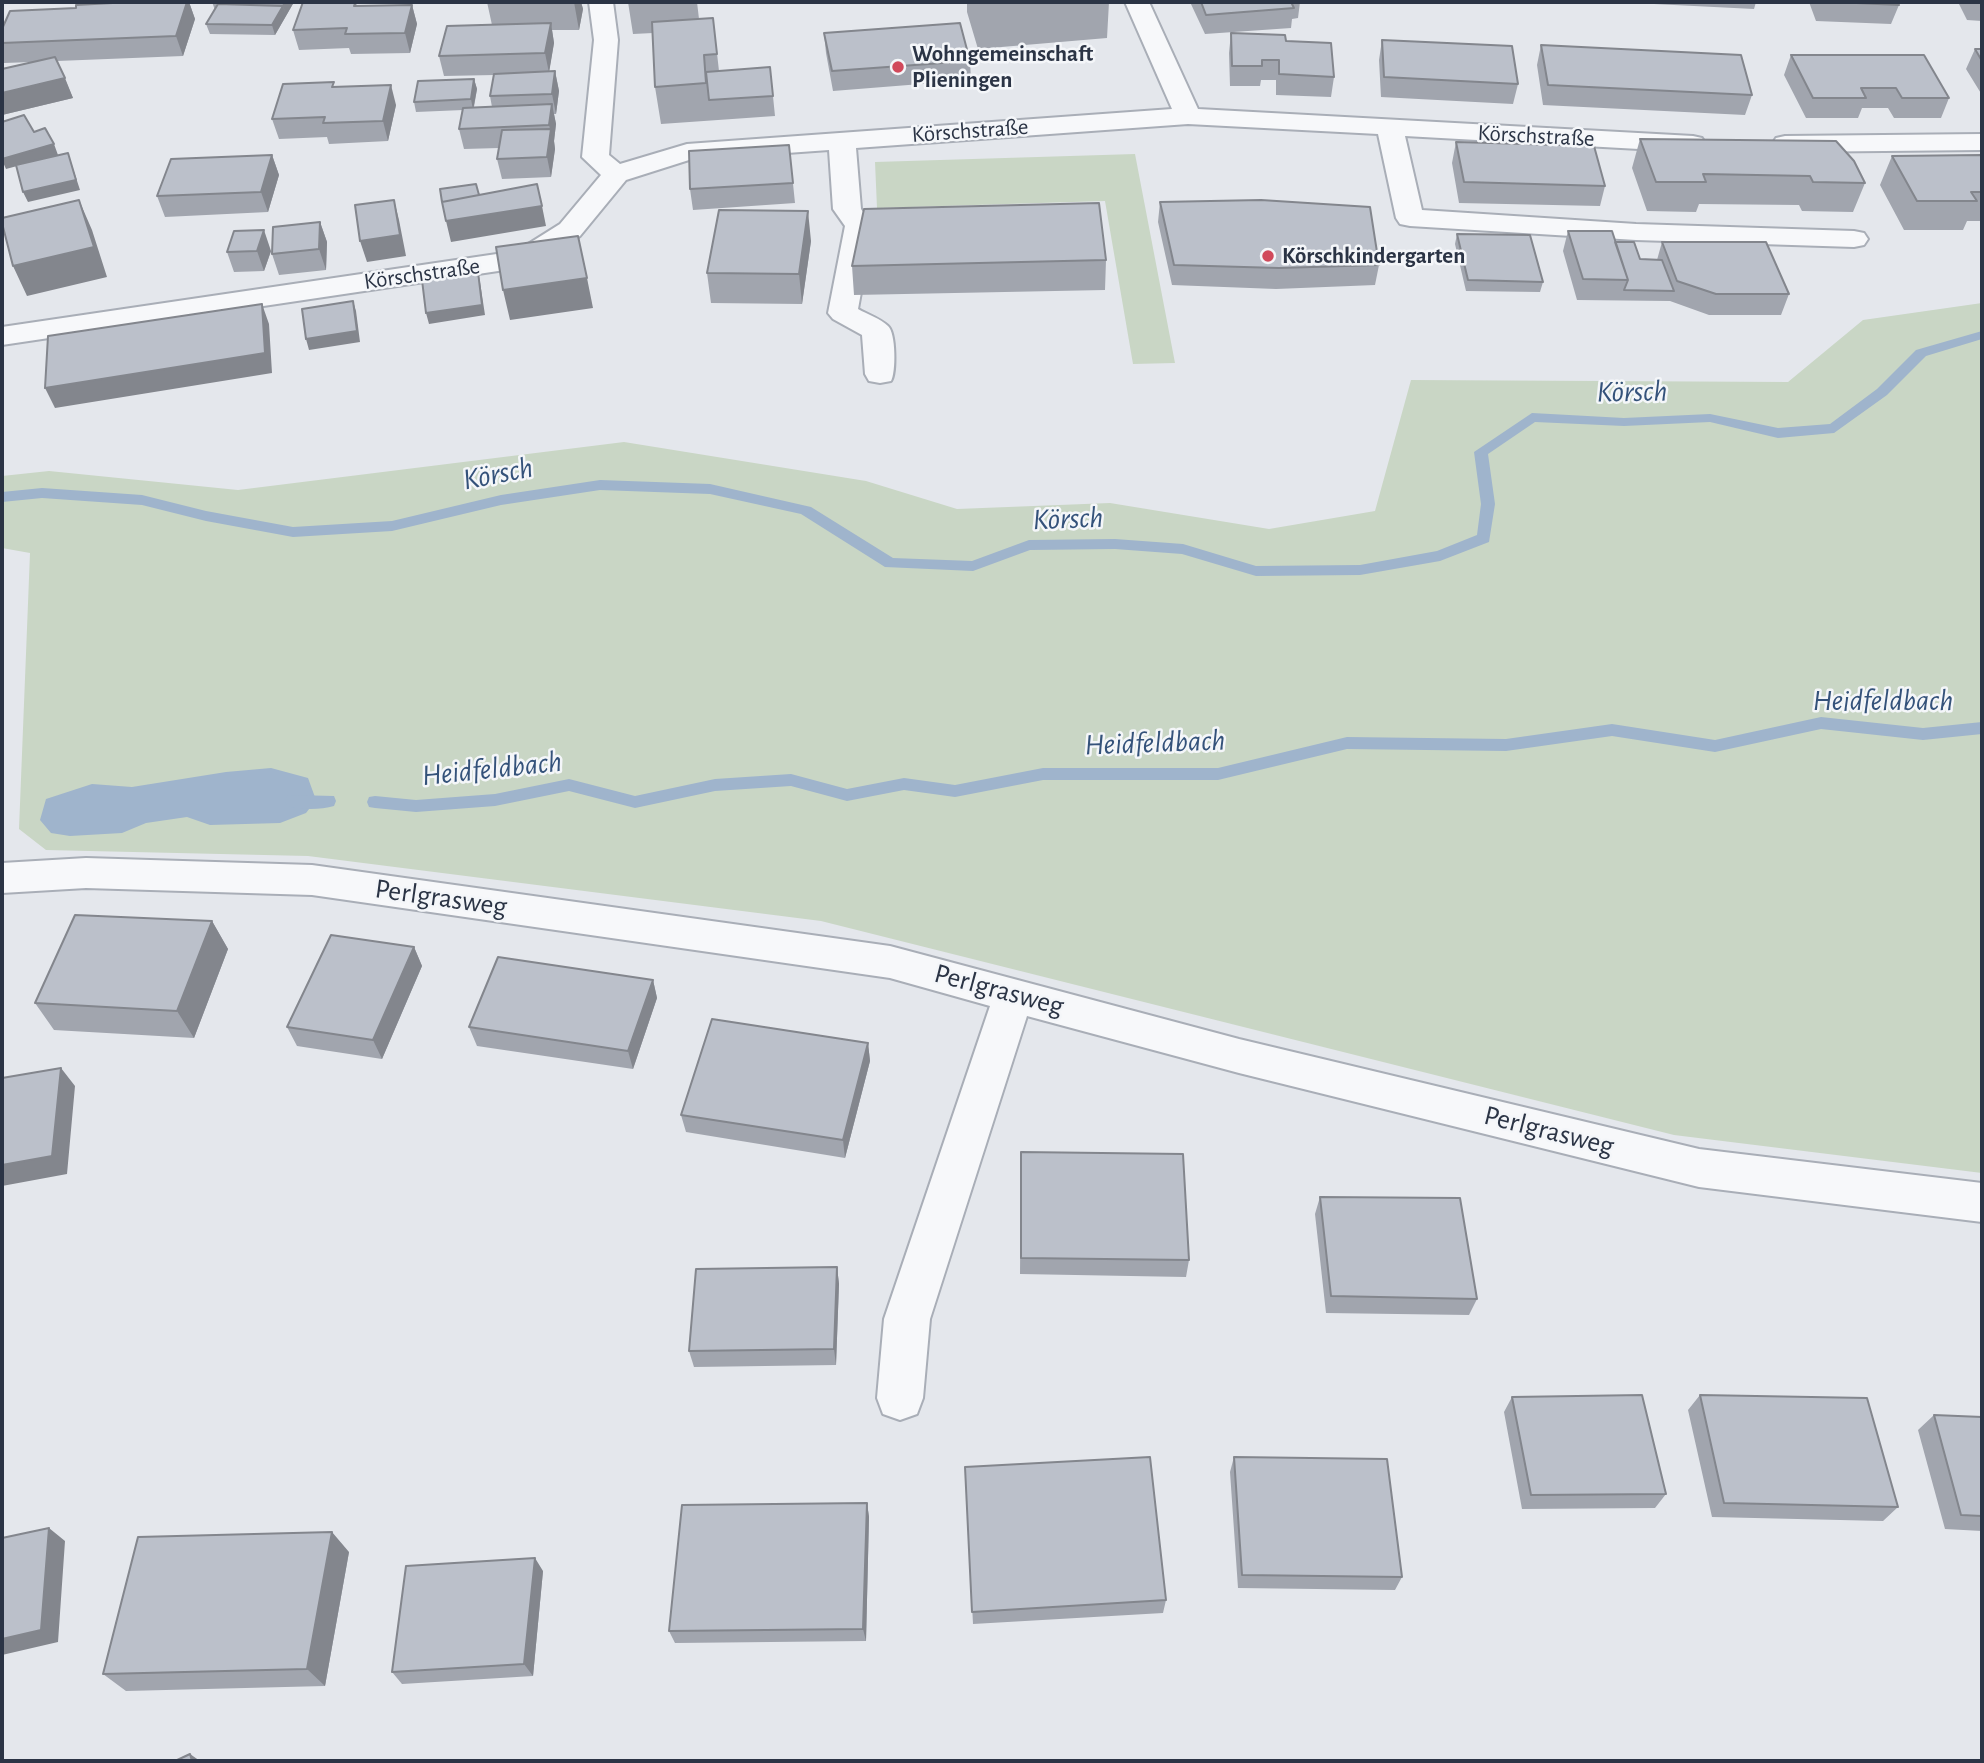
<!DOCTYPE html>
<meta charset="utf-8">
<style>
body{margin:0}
#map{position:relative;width:1984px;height:1763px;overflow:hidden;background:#e4e7ec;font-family:"Alegreya Sans",sans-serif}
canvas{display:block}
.frame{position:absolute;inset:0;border:4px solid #2b3445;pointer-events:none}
</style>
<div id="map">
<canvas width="1984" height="1763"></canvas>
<div class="frame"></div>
</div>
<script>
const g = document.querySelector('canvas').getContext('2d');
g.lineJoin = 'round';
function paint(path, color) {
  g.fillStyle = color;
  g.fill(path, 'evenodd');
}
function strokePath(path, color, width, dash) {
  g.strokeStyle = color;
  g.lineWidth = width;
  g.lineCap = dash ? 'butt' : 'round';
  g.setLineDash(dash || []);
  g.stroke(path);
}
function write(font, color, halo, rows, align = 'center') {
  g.font = font + ' "Alegreya Sans",sans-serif';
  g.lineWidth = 5;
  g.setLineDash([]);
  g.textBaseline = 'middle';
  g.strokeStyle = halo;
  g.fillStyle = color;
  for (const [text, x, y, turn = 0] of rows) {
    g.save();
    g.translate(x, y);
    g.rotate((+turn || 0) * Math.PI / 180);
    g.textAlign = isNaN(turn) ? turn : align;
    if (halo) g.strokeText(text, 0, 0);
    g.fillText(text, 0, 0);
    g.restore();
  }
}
const green = new Path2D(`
 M1135,154l40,209 -42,1 -28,-163 -228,7 -2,-46z
 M1982,303v870l-308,-38 -853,-214 -513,-65 -262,-6 -27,-21 11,-276 -28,-5v-72l47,-5 189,19 386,-48 242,39 91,28 153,-6 159,26 106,-18 36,-131 377,2 75,-62z`);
const water = new Path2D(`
 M271,768l37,10 8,22 -10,13 -26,10 -70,2 -23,-8 -41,6 -24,10 -52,3 -19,-3 -11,-13 6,-21 46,-15 40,3 94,-15z`);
const stream = new Path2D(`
 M1982,331v8l-56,17 -39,39 -53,38 -56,5 -68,-16 -86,4 -89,-4 -47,32 7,50 -6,38 -49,19 -80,14 -104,1 -74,-22 -67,-5 -85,1 -57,21 -88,-4 -84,-53 -91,-20 -110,-4 -99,15 -109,26 -99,6 -87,-16 -64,-16 -100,-7 -40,4v-10l40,-4 100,7 64,16 87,16 99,-6 109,-26 99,-15 110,4 101,23 82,51 79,3 57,-21 86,-1 68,5 73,22 104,-1 77,-14 40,-16 4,-31 -7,-52 58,-39 92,5 86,-4 68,14 52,-4 47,-35 39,-39z
 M1821,717l102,11 59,-6v12l-59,6 -102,-11 -106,23 -103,-16 -106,15 -159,-2 -129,31h-175l-88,17 -51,-7 -57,11 -56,-15 -76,5 -80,17 -66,-17 -74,15 -79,6 -41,-4 -6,-1 -2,-5 2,-5 6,-1 41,4 79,-6 74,-15 66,17 80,-17 76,-5 56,15 57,-11 51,7 88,-17h175l129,-31 159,2 106,-15 103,16z
 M293,795l41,1 2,5 -2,5c-13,4 -34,4 -47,0l-2,-5 2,-5z`);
const minor = new Path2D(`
 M589,2h24l5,38 -9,115 11,9 67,-20 485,-35 -47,-107h24l49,107 495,27 9,2 4,6 -4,6 -9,2 -288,-16 17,74 214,14 218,7 10,2 4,6 -4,6 -10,2 -218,-7 -226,-14 -10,-2 -4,-6 -18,-84 -190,-10 -332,24 5,61 12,17 -15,83c9,5 23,10 30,17 8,7 8,47 3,55l-11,2 -11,-2 -4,-7 -3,-39 -29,-16 -5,-6 17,-87 -12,-17 -4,-59 -140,10 -63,20 -46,56 -45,28 -10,3 -523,78v-18l515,-76 43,-27 41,-49 -19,-18 12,-117z
 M1982,134v16l-197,2 -9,-2 -4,-6 4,-6 9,-2z
 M86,858l226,7 578,81 349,93 460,110 283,34v39l-283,-35 -460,-114 -212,-57 -97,303 -7,79 -6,16 -17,6 -17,-6 -6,-16 7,-79 106,-313 -100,-28 -578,-83 -226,-7 -84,5v-30z`);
const wall = new Path2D(`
 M131,2h58l6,17 -12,37 -126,5 16,37 -71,17v-46l30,-7 -28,1 -2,-5v-29l74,-21z
 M200,2h94l-19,33 -65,-1 -4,-10 9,-14 -3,-8z
 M356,2l1,4 55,-1 5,19 -7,29 -59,1 -2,-6 -50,2 -6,-20z
 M487,2h94l2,7 -4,21h-27l2,13 -5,28h6l4,20 -3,23h-2l2,10 -2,17 1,8 -4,28 -49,2 -5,-20 2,-11 -35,1 -5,-20 4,-19 -47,2 -2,-10 60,-23 3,10 -3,18h18l-2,-11 4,-21 -50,1 -5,-20 53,-31z
 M628,2h69l2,17 14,-1 6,53 51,-4 5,49 -114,8 -6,-37 -2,-54 -20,1z
 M967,2h142l-2,36 -129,11 -11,-37z
 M1190,2h110l-2,16 -6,1 -1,9 -86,6z
 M1633,2h123l-2,7 -120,-6z
 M1809,2h89l1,3 -8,19 -75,-3z
 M1958,2h24v19l-15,-1z
 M824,33l146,28 1,19 -138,11 -7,-38z
 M1231,33l55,8 48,36 -3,20 -55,-2v-15h-15l-1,6h-30l-1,-33z
 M1382,40l136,44 -5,20 -132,-7 -2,-37z
 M1541,45l211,50 -7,20 -202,-10 -6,-40z
 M1975,49h7v46l-16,-26z
 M1791,55l158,43 -8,20h-47l-6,-10h-26l-4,10h-52l-22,-43z
 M336,87l60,18 -8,36 -59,3 -2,-7 -48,2 -7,-20z
 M1640,139l225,44 -12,29 -51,-1 -3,-6 -100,-1 -3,8 -49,-1 -15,-43z
 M1456,142l149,44 -5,20 -141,-3 -7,-40z
 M789,145l6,58 -102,7 -3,-21z
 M272,155l7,20 -11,37 -103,5 -8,-21z
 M1982,155v66h-15l-4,9h-59l-24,-45 12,-29z
 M1160,202l219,63 -4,20 -99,4 -104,-4 -14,-63z
 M320,222l7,20 -1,28 -47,5 -7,-21z
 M1568,231l47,11 25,17 17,1 5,-18 127,52 -8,21h-72l-39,-14 -93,-1 -14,-49z
 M1457,234l86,48 -3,10 -74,-1 -11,-47z
 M811,241l-9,63 -91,-1 -4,-30z
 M271,251l-7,20 -30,1 -7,-20z
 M1106,260l-1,30 -251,5 -2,-29z
 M212,921l16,28 -34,89 -140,-8 -19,-27z
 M414,947l8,19 -40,93 -85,-13 -10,-19z
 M653,980l4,18 -24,71 -156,-23 -8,-19z
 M868,1043l2,18 -25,97 -159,-26 -5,-17z
 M1021,1152l168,108 -3,17 -166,-3z
 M1320,1197l157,102 -8,16 -143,-2 -11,-99z
 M837,1267l2,17 -3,81 -142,2 -5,-16z
 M1700,1395l198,112 -15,14 -171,-4 -24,-107z
 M1512,1397l154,97 -11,14 -133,1 -18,-97z
 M1934,1415l48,2v114l-37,-2 -27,-99z
 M1234,1457l168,120 -7,13 -157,-2 -8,-116z
 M965,1467l201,133 -3,13 -190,11z
 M867,1503l2,14 -3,124 -191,2 -6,-12z
 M349,1552l-24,134 -199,5 -23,-17z
 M543,1571l-10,105 -131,8 -10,-12z`);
const shadedWall = new Path2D(`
 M187,2h2l6,17 -12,37 -7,-20z
 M282,2h12l-8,14z
 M574,2h7l2,7 -4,21z
 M412,5l5,19 -7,29 -5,-20z
 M283,6l3,10 -11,19 -3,-10z
 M551,23l3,20 -5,30 -4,-20z
 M555,71l4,20 -3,23 -4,-20z
 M65,78l8,20 -71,17v-22z
 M474,79l3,10 -4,21 -2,-11z
 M391,85l5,20 -8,36 -5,-20z
 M552,104l4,20 -2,17 1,8 -4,28 -4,-20 4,-24 -2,-8z
 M54,144l4,11 -52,14 -4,-9v-1z
 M68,153l12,37 -52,12 -5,-10z
 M272,155l7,20 -11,37 -7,-20z
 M79,200l13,30 15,47 -80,19 -14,-30z
 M394,200l5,20 7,36 -39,6 -7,-21z
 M542,206l4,20 -95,16 -5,-21z
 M808,211l3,30 -9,63 -3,-30z
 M320,222l7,20 -1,28 -7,-21z
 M264,230l7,21 -7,20 -7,-20z
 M478,272l2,10 5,33 -56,9 -3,-11z
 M587,278l6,30 -83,12 -7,-30z
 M353,301l3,10 4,31 -51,8 -3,-11z
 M262,304l7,20 3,49 -217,35 -10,-20z
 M212,921l16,28 -34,89 -17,-27z
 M414,947l8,19 -40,93 -9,-19z
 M653,980l4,18 -24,71 -5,-18z
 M868,1043l2,18 -25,97 -2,-18z
 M61,1068l14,18 -8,88 -65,12v-21z
 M837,1267l2,17 -3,81 -2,-16z
 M867,1503l2,14 -3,124 -3,-12z
 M49,1528l16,13 -7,101 -56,13v-16z
 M332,1532l17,20 -24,134 -18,-17z
 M535,1558l8,13 -10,105 -9,-12z
 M190,1754l10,7h-8z`);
const building = new Path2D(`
 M131,2h56l-11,34 -174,7v-14l8,-18 66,-3v-3z
 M303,2h53l-2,4 58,-1 -7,28 -60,1 2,-6 -54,2z
 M1201,2h90l3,6 -88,7z
 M1835,2h63l1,3z
 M218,4l65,2 -11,19 -66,-1z
 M713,18l4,36 -13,1 2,28 -51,4 -3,-65z
 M551,23l-6,30 -106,3 8,-30z
 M960,23l10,38 -138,10 -8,-38z
 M1231,33l54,2 1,6 45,2 3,34 -55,-3v-14h-17v6h-30z
 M1382,40l130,6 6,38 -134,-7z
 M1541,45l200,10 11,40 -204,-10z
 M1975,49h7v12z
 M1791,55h133l25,43h-47l-6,-10h-35l5,10h-53z
 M55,57l10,21 -63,15v-24z
 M770,67l3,29 -64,4 -3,-28z
 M555,71l-3,23 -62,2 4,-22z
 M474,79l-3,20 -57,3 4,-21z
 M334,82l-2,5 59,-2 -8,36 -60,2 2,-6 -53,2 11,-35z
 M552,104l-3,21 -90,4 4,-21z
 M24,115l10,17 11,-4 9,16 -52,15v-37z
 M551,129l-4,28 -50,2 5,-29z
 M1640,139l196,2 18,20 11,22 -52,-1 -3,-6 -107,-2 3,8h-50z
 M1456,142l138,4 11,40 -141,-4z
 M789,145l4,38 -103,6 -1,-38z
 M68,153l8,27 -53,12 -7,-27z
 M272,155l-11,37 -104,4 14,-37z
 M1982,155v37h-11l6,9h-60l-25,-45z
 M476,184l3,11 -37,7 -2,-13z
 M537,184l5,22 -96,15 -4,-19z
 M79,200l15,47 -81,19 -11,-43v-5z
 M394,200l6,35 -40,6 -5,-36z
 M1261,200l109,7 9,58 -100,3 -105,-3 -14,-63z
 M1099,203l7,57 -254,6 12,-57z
 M719,210l89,1 -9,63 -92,-1z
 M320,222l-1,27 -47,5 1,-27z
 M264,230l-7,21 -30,1 7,-21z
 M1568,231h44l16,49 -45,-1z
 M1457,234l73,1 13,47 -75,-2z
 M578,236l9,42 -84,12 -7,-43z
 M1615,242h19l6,17 22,1 12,31 -50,-1 4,-10z
 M1662,242h104l23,52h-73l-39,-13z
 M478,272l4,33 -56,8 -4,-33z
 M353,301l4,30 -51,8 -4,-30z
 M262,304l3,49 -220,35 3,-52z
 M75,915l137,6 -35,90 -142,-8z
 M331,935l83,12 -41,93 -86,-13z
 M498,957l155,23 -25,71 -159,-24z
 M712,1019l156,24 -25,97 -162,-25z
 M61,1068l-9,88 -50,9v-87z
 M1021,1152l162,2 6,106 -168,-2z
 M1320,1197l140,1 17,101 -146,-3z
 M837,1267l-3,82 -145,2 7,-82z
 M1642,1395l24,99 -135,1 -19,-98z
 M1700,1395l167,3 31,109 -174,-4z
 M1934,1415l48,2v99l-21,-1z
 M1150,1457l16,143 -194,12 -7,-145z
 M1234,1457l153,2 15,118 -160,-2z
 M867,1503l-4,126 -194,2 13,-126z
 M49,1528l-8,102 -39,9v-101z
 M332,1532l-25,137 -204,5 35,-137z
 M535,1558l-11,106 -132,8 14,-106z
 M190,1754l2,7h-17z`);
const markers = [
 [898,67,7,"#d1495b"],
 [1268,256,7,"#d1495b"]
];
const farPoinames = [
 ["Wohngemeinschaft",912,54],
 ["Plieningen",912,80],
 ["Körschkindergarten",1282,256]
];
const farStreetnames = [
 ["Körschstraße",970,131,-4],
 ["Körschstraße",1536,136,3],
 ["Körschstraße",422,274,-8]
];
const streetNames = [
 ["Perlgrasweg",441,898,8],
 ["Perlgrasweg",999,990,15],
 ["Perlgrasweg",1549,1131,14]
];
const waterNames = [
 ["Körsch",1632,392,-1],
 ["Körsch",498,474,-11],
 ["Körsch",1068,519,-2],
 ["Heidfeldbach",1883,701],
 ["Heidfeldbach",1155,743,-2],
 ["Heidfeldbach",492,769,-6]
];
paint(green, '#c9d6c5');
paint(water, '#9fb4cc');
paint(stream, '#9fb4cc');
strokePath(minor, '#a9aeb7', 4);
paint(minor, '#f7f8fa');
paint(wall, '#a1a5ae');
paint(shadedWall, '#83868d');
paint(building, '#bbc0ca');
strokePath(building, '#83868d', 2);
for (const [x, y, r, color] of markers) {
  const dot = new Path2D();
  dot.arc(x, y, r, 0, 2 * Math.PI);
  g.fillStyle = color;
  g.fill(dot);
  strokePath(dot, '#f4f6f9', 2.5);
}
write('bold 23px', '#2b3445', '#f4f6f9', farPoinames, 'left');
write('23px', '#2b3445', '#f4f6f9', farStreetnames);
write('28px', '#2b3445', '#f4f6f9', streetNames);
write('italic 30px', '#34527a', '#f4f6f9', waterNames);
</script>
